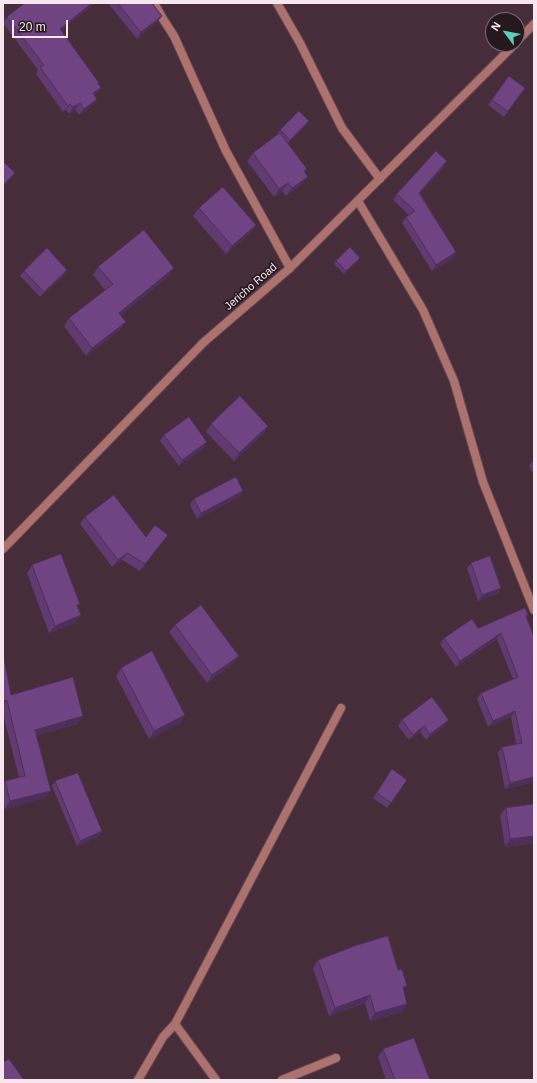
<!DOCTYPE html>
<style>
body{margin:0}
#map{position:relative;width:537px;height:1083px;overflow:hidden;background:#472c39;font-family:Arial,sans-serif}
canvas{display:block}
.frame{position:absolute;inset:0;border:4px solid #f8e6ee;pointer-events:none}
.north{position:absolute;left:485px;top:12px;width:40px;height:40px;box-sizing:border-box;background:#25191e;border:1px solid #796b71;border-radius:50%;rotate:302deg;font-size:11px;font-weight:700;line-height:16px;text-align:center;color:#f8e6ee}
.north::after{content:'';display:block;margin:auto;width:14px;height:18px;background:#5dceb9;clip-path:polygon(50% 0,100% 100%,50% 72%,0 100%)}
.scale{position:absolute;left:12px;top:20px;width:56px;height:18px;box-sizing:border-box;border:2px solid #f8e6ee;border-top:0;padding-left:5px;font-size:12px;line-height:14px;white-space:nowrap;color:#f8e6ee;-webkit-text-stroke:3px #25191e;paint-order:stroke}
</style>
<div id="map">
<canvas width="537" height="1083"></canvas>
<div class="frame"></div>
<div class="north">N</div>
<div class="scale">20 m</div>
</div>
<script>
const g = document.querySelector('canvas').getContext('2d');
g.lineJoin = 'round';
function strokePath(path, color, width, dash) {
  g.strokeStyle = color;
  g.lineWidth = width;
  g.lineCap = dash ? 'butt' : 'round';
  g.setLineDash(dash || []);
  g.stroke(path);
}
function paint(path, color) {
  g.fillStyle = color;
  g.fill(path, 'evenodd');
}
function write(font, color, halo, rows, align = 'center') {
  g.font = font + ' Arial,sans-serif';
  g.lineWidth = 3.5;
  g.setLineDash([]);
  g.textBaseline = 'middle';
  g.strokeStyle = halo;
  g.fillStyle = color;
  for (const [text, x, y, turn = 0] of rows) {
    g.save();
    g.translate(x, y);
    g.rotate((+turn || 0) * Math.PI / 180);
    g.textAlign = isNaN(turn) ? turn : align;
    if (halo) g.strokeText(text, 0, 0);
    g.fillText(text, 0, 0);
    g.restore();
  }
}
const minor = new Path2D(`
 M154,3l9,16 11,17 52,115 64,117
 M277,3l23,40 42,85 38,51
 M358,201l65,109 31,71 29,101 51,128
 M175,1024l41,56
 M138,1080l25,-43 12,-13 166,-316
 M282,1080l54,-22`);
const tertiary = new Path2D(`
 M517,41l17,-17
 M3,549l201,-207 86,-74 225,-224`);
const wall = new Path2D(`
 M25,3h71l-35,27 38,53 -1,1 -1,10 -3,1 3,4 -4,6 -14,10 -4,-6 -6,5 -3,-4 -3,2 -27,-38 2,-4 -35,-47 4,-6z
 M108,3h44l10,13 -5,6 -20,17z
 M509,76l16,12 -21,29 -16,-12z
 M307,124l-19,19 17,29 -3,12 -16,12 -4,-5 -8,6 -27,-36 6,-8 26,-19 -1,-1 2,-3z
 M444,167l-24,26 36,59 -3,6 -21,13 -30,-48 4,-6 3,-2 -16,-15 4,-6z
 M199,208l57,17 -6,8 -24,21 -33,-38z
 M336,261h22l-14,13 -10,-10z
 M98,267l71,9 -48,39 -1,15 -34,26 -22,-30 5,-8 36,-28 -12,-15z
 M67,270l-3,5 -24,22 -20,-21 4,-5z
 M211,424l57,2 -5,8 -29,27 -28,-29z
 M164,435l40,13 -25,18 -19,-25z
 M534,459v16l-5,-9z
 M243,491l-4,6 -42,22 -7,-14 4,-6z
 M85,517l61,20 22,-2 -28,36 -18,-11 -10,7 -32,-43z
 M471,563l30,25 -4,6 -19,7 -11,-33z
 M32,565l46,42 3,8 -6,8 -26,10 -22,-60z
 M526,617l8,165 -29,7 -7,-36 4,-6 14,-3 -5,-27 -23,10 -11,-28 4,-6 32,-14 -16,-40 -41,28 -16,-23 4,-6 34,-10z
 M175,625l58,39 -26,19 -38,-51z
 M3,653l8,42 67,29 -42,11 9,63 -40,11 -2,-7v-19l2,-2 14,-4 -16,-63z
 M121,668l64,47 -5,8 -31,16 -33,-63z
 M402,720l43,5 -19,15 -6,-8 -11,8 -11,-14z
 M392,769l15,11 -20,28 -14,-10z
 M55,781l44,55 -22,10 -25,-60z
 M506,808l28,35 -29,4 -5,-32z
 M318,960l86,31 3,13 -5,8 -32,9 -5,-18 -36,13 -16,-48z
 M383,1049l47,31h-44l-8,-23z`);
const shadedWall = new Path2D(`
 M92,3h4l-41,32 5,-6z
 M162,16l-5,6 -20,17 4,-7z
 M101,88l-4,6 -9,6 5,-7z
 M97,99l-4,6 -14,10 5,-6z
 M80,103l-5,6 -6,5 4,-7z
 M70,104l-4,6 -3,2 5,-6z
 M309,121l-2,3 -19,19 2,-3z
 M447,161l-3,6 -29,31 4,-5z
 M15,173l-4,6 -8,8v-2z
 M308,177l-6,7 -16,12 6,-8z
 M288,183l-6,8 -8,6 5,-8z
 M256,225l-6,8 -24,21 6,-8z
 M456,252l-3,6 -21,13 4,-6z
 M360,258l-2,3 -14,13 2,-3z
 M174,268l-5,8 -55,45 5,-8z
 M67,270l-3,5 -24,22 4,-5z
 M126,322l-6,8 -34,26 6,-8z
 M268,426l-5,8 -29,27 5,-8z
 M207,442l-3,6 -25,18 3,-6z
 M243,491l-4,6 -42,22 4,-6z
 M168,535l-6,8 -22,28 5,-7z
 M127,553l-5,7 -10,7 6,-7z
 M501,588l-4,6 -19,7 4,-6z
 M81,615l-6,8 -26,10 6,-7z
 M501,633l-4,6 -41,28 4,-6z
 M239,656l-6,8 -26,19 5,-8z
 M7,700l-4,5v-4z
 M515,711l-4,6 -23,10 5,-6z
 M185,715l-5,8 -31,16 5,-8z
 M83,716l-5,8 -48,13 5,-7z
 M449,720l-4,5 -19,15 4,-6z
 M424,726l-4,6 -11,8 4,-5z
 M534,777v5l-29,7 5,-6z
 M51,791l-6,7 -40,11 5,-8z
 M102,831l-3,5 -22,10 3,-5z
 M534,836v7l-29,4 5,-8z
 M407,986l-6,8 2,-7z
 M370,995l-5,8 -36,13 6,-8z
 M407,1004l-5,8 -32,9 5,-8z`);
const building = new Path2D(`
 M25,3h67l-32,26 39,54h-1l3,5 -8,5 4,6 -13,10 -4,-6 -7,4 -3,-3 -2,2 -28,-39 4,-2 -37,-48z
 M118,3h34l10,13 -21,16z
 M509,76l16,12 -17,23 -16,-11z
 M299,111l10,10 -19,19 -10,-10z
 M280,133l27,36 -3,2 4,6 -16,11 -4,-5 -9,6 -26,-36z
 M436,151l11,10 -28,32 37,59 -20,13 -30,-48 9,-6 -18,-17z
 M3,161l12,12 -12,12z
 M223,187l33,38 -24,21 -33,-38z
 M144,230l30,38 -55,45 7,9 -34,26 -23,-30 44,-34 -15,-17z
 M350,247l10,11 -14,13 -10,-10z
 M47,248l20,22 -23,22 -20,-21z
 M240,396l28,30 -29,27 -28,-29z
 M189,417l18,25 -25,18 -18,-25z
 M236,477l7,14 -42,22 -7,-14z
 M114,495l32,42 9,-12 13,10 -23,29 -18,-11 -9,7 -33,-43z
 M61,554l19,50 -3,1 4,10 -26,11 -23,-61z
 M490,556l11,32 -19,7 -11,-32z
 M201,605l38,51 -27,19 -37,-50z
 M525,608l3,7 -2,1 8,21v140l-24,6 -8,-36 20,-4 -7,-32 -22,10 -12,-28 37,-16 -17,-44 -41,28 -16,-23 28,-19 6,9z
 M152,651l33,64 -31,16 -33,-63z
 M3,653l8,42 62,-18 10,39 -48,14 16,61 -41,10 -5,-20 20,-5 -18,-76 -4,1z
 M432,697l17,23 -19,14 -6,-8 -11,9 -11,-15z
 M392,769l15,11 -16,23 -14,-10z
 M78,773l24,58 -22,10 -25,-60z
 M534,804v32l-24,3 -4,-31z
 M388,936l10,34 4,-1 5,17 -4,1 4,17 -32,9 -5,-18 -35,13 -17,-48 39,-15z
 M414,1038l16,42h-35l-12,-31z
 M9,1059l15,21h-21v-17z`);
const streetNames = [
 ["Jericho Road",251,287,-41]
];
strokePath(minor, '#634a56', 10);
strokePath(tertiary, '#634a56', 10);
strokePath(minor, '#ae726e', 8);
strokePath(tertiary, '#ae726e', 8);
paint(wall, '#603a70');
paint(shadedWall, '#4e2f5b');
paint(building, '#704382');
strokePath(building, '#4e2f5b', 1);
write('11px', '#f8e6ee', '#25191e', streetNames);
</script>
